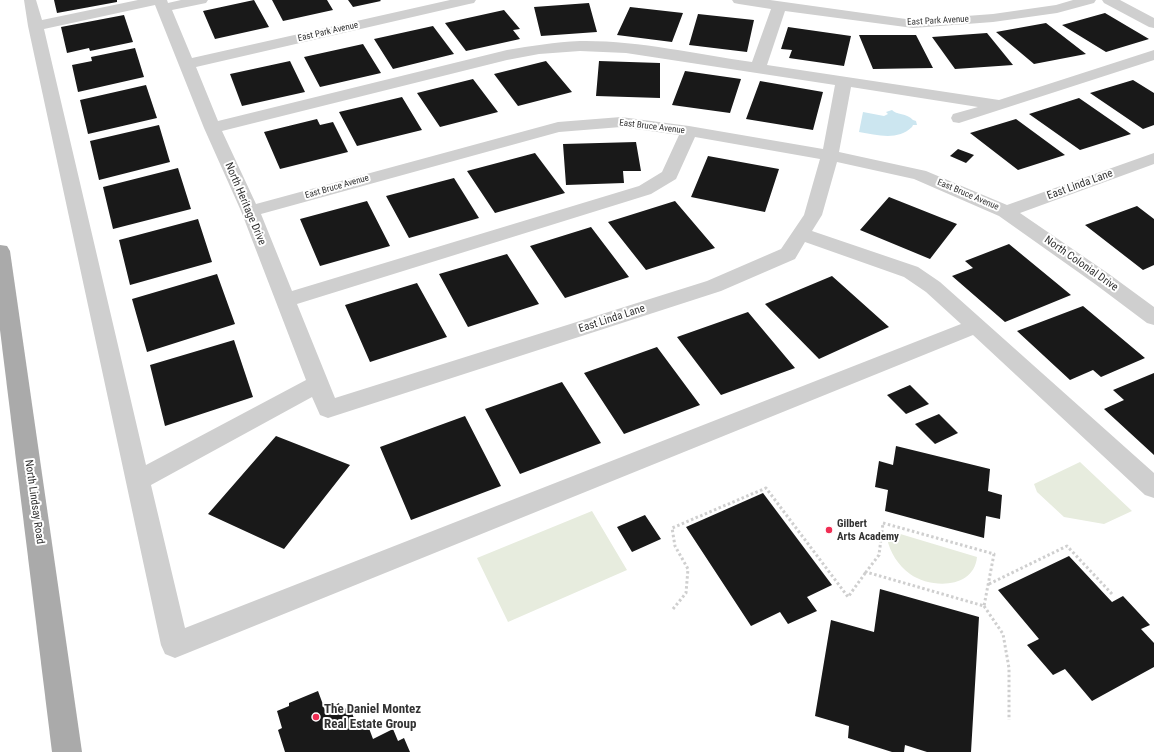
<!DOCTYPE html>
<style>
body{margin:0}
canvas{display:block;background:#fff}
</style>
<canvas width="1154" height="752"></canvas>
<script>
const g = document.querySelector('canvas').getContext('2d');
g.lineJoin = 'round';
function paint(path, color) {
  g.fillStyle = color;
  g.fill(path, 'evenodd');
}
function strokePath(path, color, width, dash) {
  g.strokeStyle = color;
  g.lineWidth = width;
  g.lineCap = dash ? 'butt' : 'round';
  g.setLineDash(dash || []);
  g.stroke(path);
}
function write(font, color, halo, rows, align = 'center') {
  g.font = font + ' "Roboto Condensed",sans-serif';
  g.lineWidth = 4;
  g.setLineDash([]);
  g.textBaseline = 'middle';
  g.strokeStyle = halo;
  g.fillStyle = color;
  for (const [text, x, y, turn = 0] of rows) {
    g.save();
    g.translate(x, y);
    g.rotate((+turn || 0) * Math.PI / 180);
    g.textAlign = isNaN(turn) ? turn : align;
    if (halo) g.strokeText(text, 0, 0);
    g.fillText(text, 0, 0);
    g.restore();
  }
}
const green = new Path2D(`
 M1080,462l52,49 -28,13 -40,-7 -27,-25 -3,-8z
 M592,511l35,59 -119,52 -31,-64z
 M897,533l80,24c-3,32 -46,32 -67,17 -12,-9 -20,-21 -23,-36l9,2z`);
const water = new Path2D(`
 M892,110c4,5 15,3 21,10l3,1 1,4h-4l-1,2c-14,14 -35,8 -53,5l4,-20 21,4 4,-2 -2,-2z`);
const building = new Path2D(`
 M54,0h63v2l-60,11z
 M254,0l15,27 -54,12 -12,-28z
 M272,0h55l6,10 -50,11z
 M348,0h32l1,1 -28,6z
 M589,3l8,29 -56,4 -7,-29z
 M630,7l53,6 -11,29 -55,-7z
 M504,10l16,19 -7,1 7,9 -54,12 -21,-28z
 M1105,13l44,26 -43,13 -44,-27z
 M698,14l56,6 -7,32 -58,-7z
 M124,15l9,27 -43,9 -1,-3 -22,5 -6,-26z
 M1046,23l40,31 -52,10 -38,-32z
 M433,26l21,28 -61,15 -19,-30z
 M788,27l63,9 -7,30 -55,-8 3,-8 -11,-1z
 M987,33l26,32 -58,4 -23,-32z
 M859,35h57l17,33 -60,1z
 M363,44l18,29 -61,14 -16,-30z
 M135,48l9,29 -66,15 -6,-27 20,-4 -1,-4z
 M290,61l15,31 -63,14 -12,-32z
 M546,61l26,31 -54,14 -24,-32z
 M599,61l61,2v35l-64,-2z
 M685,71l56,8 -11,34 -58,-8z
 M473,79l25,33 -58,15 -23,-34z
 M1133,80l21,13v32l-11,4 -53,-36z
 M760,81l63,11 -10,38 -67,-11z
 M146,85l11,33 -69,16 -8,-34z
 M402,97l20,33 -65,16 -18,-34z
 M1079,98l52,36 -51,16 -51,-36z
 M317,119l3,6 13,-3 15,30 -68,17 -16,-37z
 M1016,119l49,36 -47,15 -48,-37z
 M159,125l11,37 -71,18 -9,-39z
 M636,142l5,29h-18l1,12 -58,2 -3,-41z
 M958,149l16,6 -8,8 -16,-7z
 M535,153l30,40 -70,20 -28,-42z
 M708,156l71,13 -14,43 -74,-15z
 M178,168l13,41 -78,20 -10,-42z
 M454,178l25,40 -70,20 -23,-42z
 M889,197l68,27 -27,35 -70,-29z
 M367,201l23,45 -70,20 -20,-47z
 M675,201l40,47 -69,22 -38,-48z
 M1137,206l17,13v46l-11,5 -58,-45z
 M198,219l14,43 -82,23 -11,-45z
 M591,227l38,50 -64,21 -35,-52z
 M1009,244l62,51 -66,27 -53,-46 21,-8 -8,-7z
 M507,254l32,50 -71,23 -29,-53z
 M217,274l18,50 -88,28 -15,-53z
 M832,276l57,51 -70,32 -54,-55z
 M417,283l30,54 -77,25 -25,-57z
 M1083,306l62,52 -44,19 -8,-7 -23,10 -53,-49z
 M748,312l47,56 -74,27 -44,-58z
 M234,340l19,57 -88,29 -15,-61z
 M657,347l43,58 -76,29 -40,-61z
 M1154,373v82l-50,-46 20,-9 -11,-10z
 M562,382l39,61 -81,31 -35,-65z
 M910,385l19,19 -23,10 -19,-19z
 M939,414l19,19 -23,11 -20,-20z
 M465,416l36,70 -90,34 -31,-73z
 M276,436l74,29 -66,84 -76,-35z
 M896,446l94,23 -2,22 14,4 -2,24 -14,-3 -2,22 -99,-27 3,-21 -13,-3 4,-26 14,4z
 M763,493l69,92 -25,12 10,14 -29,13 -8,-12 -29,14 -65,-99z
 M645,515l16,24 -29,13 -15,-25z
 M1069,556l43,46 11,-6 27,29 -9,4 13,14v24l-62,34 -27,-32 -12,6 -26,-30 12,-6 -41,-49z
 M880,589l99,28 -8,135h-44l-22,-7 -1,7h-12l-44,-14 1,-12 -34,-10 16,-96 43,12z
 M318,691l7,19 14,-7 2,7 9,-3 7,20 10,-4 6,16 20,-10 5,12 6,-3 6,14h-125l-7,-22 4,-2 -5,-17 12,-5v-3z`);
const path = new Path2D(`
 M883,523l111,31 -10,52 -118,-34 13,-17z
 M989,584l78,-38 46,49
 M984,606l19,28 6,34v52
 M673,609l13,-16 2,-24 -13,-23 -3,-18 94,-40 82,109 18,-25`);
const minor = new Path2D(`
 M24,0h12l6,20 96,-20h29l1,3 13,-3h27l-2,3 -34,7 20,48 258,-58h26l-2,3 -5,1 -273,63 22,54 289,-71c24,-4 48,-8 73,-9 56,-1 116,13 172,21l19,-53 -32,-5 -5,-1 -2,-3h38l143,20 80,-6 63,-9 17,-5h23l-2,3 -37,10 -64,9 -80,6 -128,-17 -18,54 232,35 155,-50v10l-195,63 -6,-1 -2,-4 2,-4 25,-7 -127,-20 -12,65 87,19 81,34 147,-52v11l-134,49 89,61 45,33v18l-7,-2 -52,-39 -96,-68 -85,-37 -77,-17 -15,53 -10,16 106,36 22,15 214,191v25l-9,-3 -172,-160 -788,319 -10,4 -10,-4 -4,-9 -133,-619zM155,5l49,123 37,83 65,169 -160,85 -102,-436zM580,51l46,2 209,32 -12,64 -134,-23 -68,-9 -63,5 -302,82 -34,-73 285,-71 32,-6zM621,127l58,8 -17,37 -23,14 -347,105 -31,-77 298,-82zM695,137l125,22 -16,56 -23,34 -74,32 -372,117 -38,-94 354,-110 25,-15zM805,242l99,35 22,15 35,32 -776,304 -34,-143 161,-88 8,18 8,3 393,-127 74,-32z
 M1102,0h18l34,18v10l-5,-1 -45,-24z`);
const major = new Path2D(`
 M0,245l7,1 3,5 72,501h-30l-52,-422z`);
const markers = [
 [829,530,4,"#f02e54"],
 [316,717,4,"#f02e54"]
];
const farStreetnames = [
 ["East Park Avenue",938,21,-3],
 ["East Park Avenue",328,32,-13],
 ["East Bruce Avenue",652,127,7],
 ["East Bruce Avenue",337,187,-16],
 ["East Bruce Avenue",968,195,23]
];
const streetNames = [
 ["East Linda Lane",1080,185,-20],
 ["North Heritage Drive",245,204,67],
 ["North Colonial Drive",1081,264,35],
 ["East Linda Lane",612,319,-18],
 ["North Lindsay Road",34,502,82]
];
const poiNames = [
 ["Gilbert",837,524],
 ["Arts Academy",837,537]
];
const nearPoinames = [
 ["The Daniel Montez",324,710],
 ["Real Estate Group",324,725]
];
paint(green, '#e7ecde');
paint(water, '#cce6f0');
paint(building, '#191919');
strokePath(path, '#cfcfcf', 3, [2.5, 2.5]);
paint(minor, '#cfcfcf');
paint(major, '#aaa');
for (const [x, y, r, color] of markers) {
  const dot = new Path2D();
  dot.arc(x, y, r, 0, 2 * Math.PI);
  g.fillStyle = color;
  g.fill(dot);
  strokePath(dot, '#fff', 1.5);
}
write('9px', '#323232', '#fff', farStreetnames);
write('11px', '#323232', '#fff', streetNames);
write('bold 11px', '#323232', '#fff', poiNames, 'left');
write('bold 13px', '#323232', '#fff', nearPoinames, 'left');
</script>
